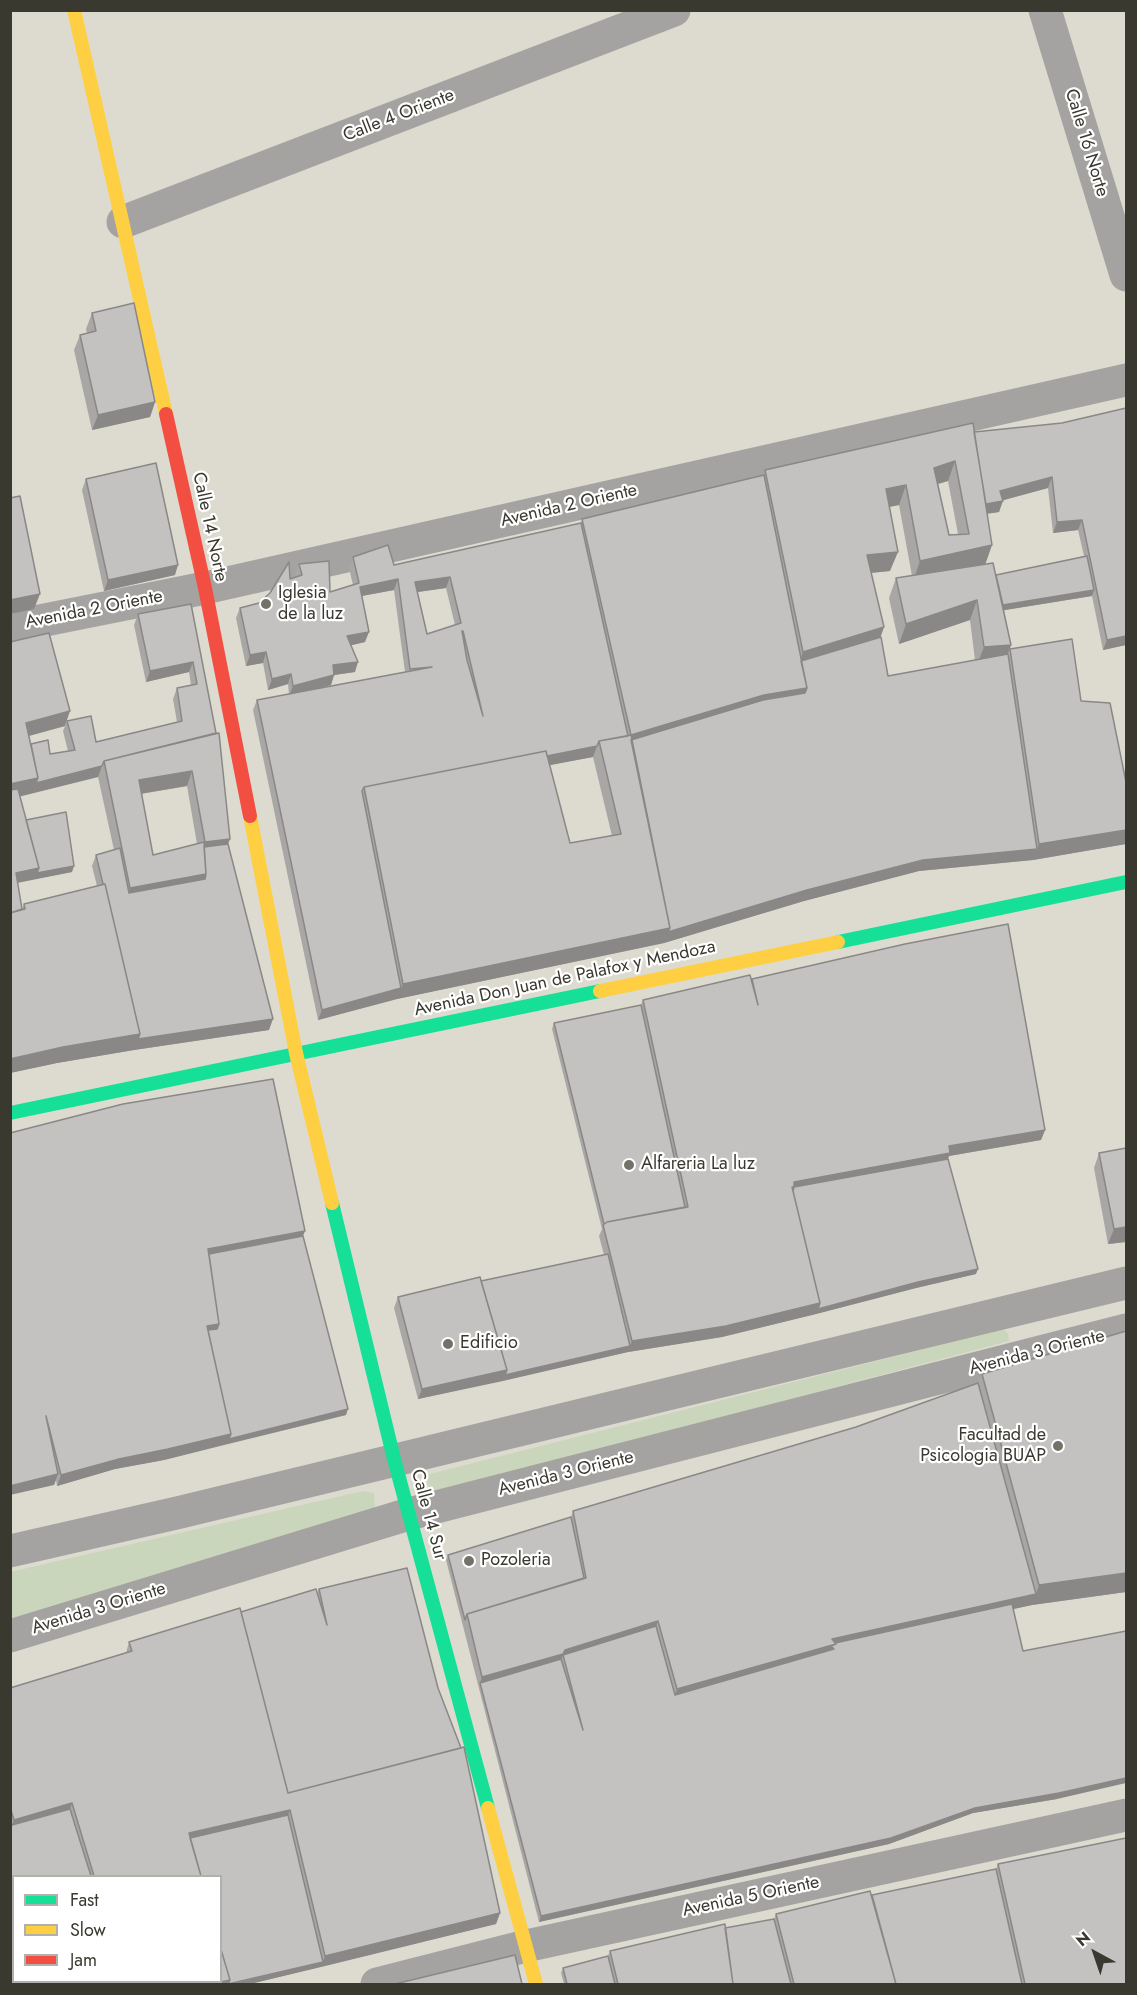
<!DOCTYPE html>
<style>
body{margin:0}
#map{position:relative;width:1137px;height:1995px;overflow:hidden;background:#dddbcf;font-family:Jost,sans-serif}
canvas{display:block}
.frame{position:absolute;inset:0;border:12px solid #3a3930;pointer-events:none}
.legend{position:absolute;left:12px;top:1875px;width:210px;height:108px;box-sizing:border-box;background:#fff;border:2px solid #b0b0ac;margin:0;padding:8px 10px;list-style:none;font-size:18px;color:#3a3930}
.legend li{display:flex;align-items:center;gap:12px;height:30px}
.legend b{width:30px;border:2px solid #b0b0ac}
.north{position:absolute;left:1065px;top:1923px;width:60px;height:60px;-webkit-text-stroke:4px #fff;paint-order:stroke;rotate:320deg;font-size:16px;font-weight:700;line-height:24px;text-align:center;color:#3a3930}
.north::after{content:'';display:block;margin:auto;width:21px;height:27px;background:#3a3930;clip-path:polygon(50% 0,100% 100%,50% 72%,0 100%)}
</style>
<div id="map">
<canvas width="1137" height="1995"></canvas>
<div class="frame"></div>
<ul class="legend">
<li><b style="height:8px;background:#16e098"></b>Fast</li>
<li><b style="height:8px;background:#ffcf43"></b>Slow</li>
<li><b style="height:8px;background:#f24e42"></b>Jam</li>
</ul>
<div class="north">N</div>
</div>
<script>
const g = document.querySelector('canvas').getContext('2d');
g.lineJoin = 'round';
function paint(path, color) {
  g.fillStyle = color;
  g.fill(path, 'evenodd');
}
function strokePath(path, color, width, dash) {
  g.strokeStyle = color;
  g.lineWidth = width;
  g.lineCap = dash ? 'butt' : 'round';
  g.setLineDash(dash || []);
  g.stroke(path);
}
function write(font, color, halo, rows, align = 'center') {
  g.font = font + ' Jost,sans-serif';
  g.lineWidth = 4.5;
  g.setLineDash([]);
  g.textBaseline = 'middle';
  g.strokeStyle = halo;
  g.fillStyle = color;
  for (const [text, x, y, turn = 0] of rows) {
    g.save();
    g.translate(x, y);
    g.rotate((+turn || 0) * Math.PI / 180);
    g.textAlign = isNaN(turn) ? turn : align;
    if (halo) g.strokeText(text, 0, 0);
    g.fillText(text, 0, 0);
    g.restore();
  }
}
const green = new Path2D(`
 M1003,1329l5,5 1,7 -579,154 -4,-20z
 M363,1491l11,2 1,16 -364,117 -1,-54z`);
const street = new Path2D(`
 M1045,10l81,265
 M123,222l551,-212
 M10,627l195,-39 921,-208
 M10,1551l171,-39 945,-229
 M10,1636l399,-122 717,-184
 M377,1984l149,-38 600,-131`);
const fast = new Path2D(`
 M838,942l288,-60
 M10,1113l590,-122
 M332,1203l62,256 94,349`);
const slow = new Path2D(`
 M74,10l92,404
 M250,816l46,237 36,150
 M600,991l238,-49
 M488,1808l48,176`);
const jam = new Path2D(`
 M166,414l39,174 45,228`);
const wall = new Path2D(`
 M92,313l63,89 -5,15 -58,13 -18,-80 6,-15 7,-2 -1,-4z
 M1126,408v237l-23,5 -11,-54 -88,14 7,35 -1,4 71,52 45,81v62l-93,16 -114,11 -115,30 -140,42 -267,56 -79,21 -65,-310 4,-10 32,-6 -1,-10 -20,6 -5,-27 -17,3 -10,-48 4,-10 19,-5 31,-24 6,-2 -1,-2 4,-11 31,28 23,-7 -4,-17 4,-11 41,8 187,-42 1,-4 182,-44 1,-5 209,-38 88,-9zM948,481l10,53 -9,1 -11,-51zM1048,488l5,45 25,-3 6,26 -88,19 -11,-11 7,-19 -5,-31 12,-2 3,-12zM899,505l13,71 -16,2 -7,20 10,46 71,-24 5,40 -87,16 -8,-39 4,-10 -13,-54 19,-2 -1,-64zM446,588l9,37 -28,9 -10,-42zM394,590l11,82 -86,16 12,-3 3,-10 21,-3 -4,-27 14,-3 -3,-46zM593,757l19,79 -42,7 -21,-78z
 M86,479l89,96 -71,16 -22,-101z
 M191,604l37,240 41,186 -135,20 -77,13 -47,10v-431l55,84 -36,10 2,8 19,10 18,-3 -5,-20 4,-10 29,21 81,-20 -4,-23 4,-11 14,-3 -2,-13 -43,10 -12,-57 4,-11zM98,777l16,73 -18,5 -4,11 5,20 -73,18 -2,5 -5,-27 55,-10 -46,-52 -6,-24zM187,786l10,58 -44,11 -12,-61z
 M752,979l293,151 -4,10 -92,16 -1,3 28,115 -60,14 -100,26 -94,23 -94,15 -210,47 -24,-91 4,-11 83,-16 123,-26 -5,-19 3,-7 -50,-200 2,-6 87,-18 2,-5 108,-19z
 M10,1133l293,103 43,179 -182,45 -49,9 -58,17 -1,-6 -2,5z
 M1126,1148v94l-18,2 -14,-76 5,-15z
 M982,1374l144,218 -94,13 -19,4 44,190 -84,14 -84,31 -350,78 -93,-362 2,-5 123,-38 2,-6 283,-84 122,-44z
 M319,1589l119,99 62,225 -4,11 -246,60h-132l-1,-2h103v-106h-206v39l-4,1v-228l116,-35 3,-11 188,-49z
 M998,1864l128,120h-562l-3,-11 2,-5 45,-12 2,-5 164,-32 2,-5 96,-19 124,-26z`);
const shadedWall = new Path2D(`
 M155,402l-5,15 -58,13 6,-15z
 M955,461l-7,20 -21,6 7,-19z
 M1052,477l-4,11 -51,14 3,-11z
 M906,485l-7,20 -21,4 8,-20z
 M1003,501l-4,11 -22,3 4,-10z
 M1082,520l-4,10 -25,3 4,-11z
 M992,545l-7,20 -72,16 7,-20z
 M898,552l-8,19 -31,3 8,-19z
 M178,565l-3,10 -71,16 4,-11z
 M450,577l-4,11 -35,5 4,-11z
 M398,579l-4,11 -38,7 4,-10z
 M1094,590l-2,6 -99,16 2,-6z
 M40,594l-6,15 -24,5v-14z
 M977,600l-7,20 -71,24 7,-20z
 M884,627l-7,20 -81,25 7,-20z
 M369,632l-4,10 -21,5 3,-11z
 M1126,636v9l-23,5 4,-10z
 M1011,645l-7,19 -28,3 8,-20z
 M266,652l-3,11 -17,3 4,-11z
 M193,662l-4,10 -43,10 4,-11z
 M358,662l-3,10 -21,3 -3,10 -42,11 4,-10 40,-21z
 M291,674l-3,10 -20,6 4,-11z
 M807,688l-6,16 -170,45v-14l133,-40z
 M70,711l-5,15 -44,12 5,-15z
 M597,746l-4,11 -227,43 -2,-9z
 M102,766l-4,11 -88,22v-15l28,-6z
 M192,771l-5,15 -54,9 6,-15z
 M1126,830v14l-93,16 -114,11 -115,30 -140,42 -267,56 -79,21 4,-10 79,-22 2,-4 404,-94 116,-30 114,-11 2,-5z
 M230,839l-6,16 -20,-8 1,-5z
 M74,866l-2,6 -60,12 4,-11 23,-5z
 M206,874l-5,16 -76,13 5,-15z
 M273,1019l-4,11 -135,20 -77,13 -47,10v-14l53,-12 77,-13z
 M1045,1130l-4,10 -92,16 -3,8 -155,32 3,-14 155,-36z
 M1126,1227v15l-18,2 6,-15z
 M305,1231l-4,10 -94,18 1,-10z
 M978,1269l-2,5 -60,14 -100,26 -94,23 -94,15 4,-11 188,-38z
 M219,1324l-4,10 -9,2 1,-10z
 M630,1346l-2,6 -125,29 2,-6z
 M507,1370l-4,11 -85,18 4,-10z
 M348,1409l-2,6 -119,29 2,-5z
 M231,1434l-4,10 -63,16 -49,9 -58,17 4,-11 58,-16z
 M58,1474l-4,11 -44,10v-9z
 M1126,1573v19l-94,13 -197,43 -3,7 -159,45 4,-11 155,-50 204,-45 3,-9z
 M658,1621l-4,11 -91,23 -4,10 -79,18 2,-6 83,-27z
 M1126,1778v5l-69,16 -84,14 -84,31 -350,78 2,-6 434,-108z
 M72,1803l-4,11 -58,16 4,-10z
 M290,1810l-4,11 -98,22 1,-10z
 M14,1910v5l-4,1v-5z
 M500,1913l-4,11 -175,43 4,-11z
 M323,1962l-2,5 -71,17h-20z
 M230,1980l-2,4h-17z`);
const building = new Path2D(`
 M134,303l21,99 -57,13 -18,-80 16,-4 -4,-18z
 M1126,408v228l-19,4 -25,-120 -25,2 -5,-45 -52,14 3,10 -17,3 -12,-72 88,-9z
 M973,423l19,122 -72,16 -14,-76 -20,4 12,63 -31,3 17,72 -81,25 -38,-182zM955,461l14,73 -20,1 -15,-67z
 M156,463l22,102 -70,15 -22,-101z
 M764,475l43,213 -43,7 -133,40 -49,-216z
 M20,496l20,98 -30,6v-102z
 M581,523l47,213 -29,5 -2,5 -50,10 -1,-5 -182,36 -2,4 39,197 -79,22 -65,-310 175,-33 -22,2 -12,-90 -38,8 9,45 -22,4 11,26 -25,3 1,10 -41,11 -2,-12 -19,5 -6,-27 -16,3 -10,-47 19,-5 11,-10 19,-31 1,17 12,-4 -3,-11 30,-3 1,31 29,-9 -6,-26 35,-12 6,20zM450,577l11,46 -34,11 -12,-52zM462,631h1l20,85 -16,-56z
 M1087,556l7,34 -91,15 -7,-30z
 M993,563l18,82 -27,2 -7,-47 -71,24 -10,-46z
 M191,604l25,129 -112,28 -2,5 -66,17 2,-5 -7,-34 17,-4 2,14 25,-4 -8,-29 24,-5 5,26 86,-21 -5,-33 20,-4 -4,-22 -43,9 -12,-57z
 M49,633l21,78 -44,12 12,55 -28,6v-142z
 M881,637l7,39 120,-22 29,195 -114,11 -116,30 -139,42 2,-4 -39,-188 132,-40 42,-7 2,-5 -6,-27z
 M1072,639l9,62 29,2 16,79v48l-87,14 -29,-195z
 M219,733l11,106 -25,3 -13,-71 -53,9 14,75 51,-13 2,32 -76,14 -26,-127z
 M631,735l39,193 -267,56 -39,-197 182,-36 24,92 51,-9 -22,-93z
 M18,789l21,79 -23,5 6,36 -12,4v-123z
 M66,812l8,54 -37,7 2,-5 -13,-48z
 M228,844l45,175 -135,20 2,-5 -35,-150h-2l-7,-29 24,-7 9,45 76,-14 1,-5 -2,-27z
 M105,884l35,150 -77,13 -53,12v-146l15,-4 -1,-5z
 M1008,924l37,206 -96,16 1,7 -156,29v5h-2l28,116 -94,23 -94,15 -29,-116 4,-3 81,-15 -45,-207 107,-25 8,30 -6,-26 153,-35z
 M641,1005l44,202 -78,15 -3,2 -50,-201z
 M273,1079l32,152 -97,18 11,75 -12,2 24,108 -63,15 -49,10 -58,16 -15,-59 12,58 -48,12v-353l113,-29z
 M1126,1148v79l-12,2 -15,-76z
 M948,1159l30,110 -60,13 -100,27 2,-6 -27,-112 1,-4z
 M303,1236l45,173 -119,30 2,-5 -23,-104 9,-1 2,-5 -10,-70z
 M608,1254l22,92 -125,29 2,-5 -26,-89z
 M480,1277l27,93 -85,19 -24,-92z
 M1126,1331v242l-87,12 -57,-211z
 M978,1383l58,211 -204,45 4,5 -159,45 -19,-68 -93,29 -2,4 -81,23 -15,-63 119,-36 -13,-67 283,-84z
 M571,1517l13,61 -117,36 -2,6 -17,-65z
 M407,1568l31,120 23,60 -173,45 -47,-181 75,-23 11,36 -8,-36z
 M1012,1604l11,47 103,-20v147l-67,15 -84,15 -84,30 -350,78 -61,-233 81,-24 22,71 -20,-75 93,-29 19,69 159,-46 -3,-3 5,-2 -1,-1z
 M240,1608l48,185 176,-46 36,166 -175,43 -35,-146 -101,23 12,43h-107l-22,-73 -58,17 -4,-13v-119l122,-37 -3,-9z
 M70,1809l21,67h-77v34l-4,1v-92l2,6z
 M288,1815l35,147 -95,22 2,-4 -10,-34v-70h-19l-11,-38z
 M1126,1838v146h-101l-27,-120z
 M996,1869l26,115h-126l-24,-89z
 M870,1891l26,93h-102l-18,-70z
 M774,1919l17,65h-58l-8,-56z
 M725,1924l8,60h-115l-8,-33z
 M220,1946l10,34 -19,4h-86l-1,-2h96z
 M515,1955l7,29h-127z
 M608,1956l7,28h-48l-4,-16z`);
const markers = [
 [266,604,6,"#737268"],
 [629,1165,6,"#737268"],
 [448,1344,6,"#737268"],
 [1058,1446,6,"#737268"],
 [469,1561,6,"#737268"]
];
const streetNames = [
 ["Calle 4 Oriente",399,116,-21],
 ["Calle 16 Norte",1086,143,73],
 ["Avenida 2 Oriente",569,506,-13],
 ["Calle 14 Norte",209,527,78],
 ["Avenida 2 Oriente",94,610,-11],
 ["Avenida Don Juan de Palafox y Mendoza",565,979,-12],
 ["Avenida 3 Oriente",1037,1353,-14],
 ["Avenida 3 Oriente",566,1474,-14],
 ["Calle 14 Sur",428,1515,75],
 ["Avenida 3 Oriente",99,1609,-17],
 ["Avenida 5 Oriente",751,1897,-12]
];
const poiNames = [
 ["Iglesia",278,594],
 ["de la luz",278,615],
 ["Alfareria La luz",641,1165],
 ["Edificio",460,1344],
 ["Facultad de",1046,1436,"right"],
 ["Psicologia BUAP",1046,1457,"right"],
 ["Pozoleria",481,1561]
];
paint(green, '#cad6bb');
strokePath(street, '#a5a3a1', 33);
strokePath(fast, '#16e098', 14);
strokePath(slow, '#ffcf43', 14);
strokePath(jam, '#f24e42', 14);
paint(wall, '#a9a7a6');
paint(shadedWall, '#898887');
paint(building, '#c4c2c1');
strokePath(building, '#898887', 1.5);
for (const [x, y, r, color] of markers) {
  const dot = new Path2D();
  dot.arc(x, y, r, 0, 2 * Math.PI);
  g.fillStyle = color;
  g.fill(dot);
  strokePath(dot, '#fff', 2);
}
write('18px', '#3a3930', '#fff', streetNames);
write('18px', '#3a3930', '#fff', poiNames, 'left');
</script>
